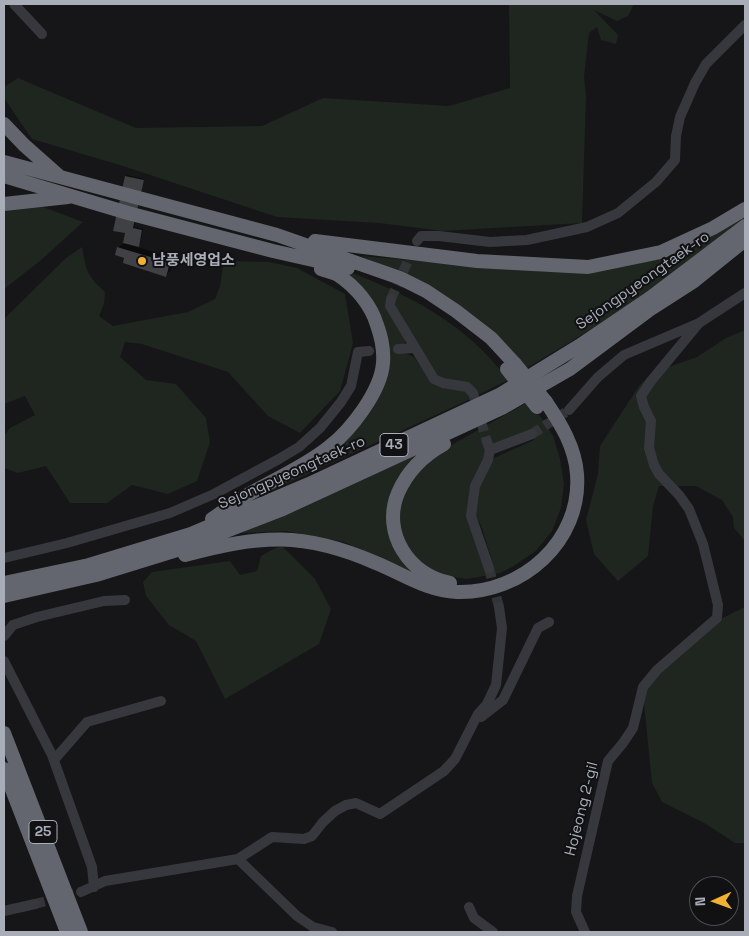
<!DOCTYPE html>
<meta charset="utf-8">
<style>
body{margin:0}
#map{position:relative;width:749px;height:936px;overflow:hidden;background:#161618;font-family:"Space Grotesk",sans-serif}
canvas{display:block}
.frame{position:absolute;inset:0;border:5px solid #a8adb8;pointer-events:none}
.north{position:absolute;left:689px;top:876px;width:50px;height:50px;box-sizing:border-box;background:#111113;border:1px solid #4d4f55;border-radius:50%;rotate:268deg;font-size:14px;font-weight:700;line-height:20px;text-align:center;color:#a8adb8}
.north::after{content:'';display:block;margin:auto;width:18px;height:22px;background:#f2b134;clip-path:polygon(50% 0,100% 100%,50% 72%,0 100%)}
</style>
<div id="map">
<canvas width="749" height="936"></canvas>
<div class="frame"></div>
<div class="north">N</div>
</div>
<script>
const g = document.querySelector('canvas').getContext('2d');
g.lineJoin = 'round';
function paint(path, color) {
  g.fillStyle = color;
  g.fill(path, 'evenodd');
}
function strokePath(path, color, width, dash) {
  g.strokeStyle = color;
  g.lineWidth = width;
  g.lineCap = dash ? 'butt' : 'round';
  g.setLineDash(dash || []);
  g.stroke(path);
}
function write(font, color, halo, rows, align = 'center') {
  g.font = font + ' "Space Grotesk","Noto Sans KR",sans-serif';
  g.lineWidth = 4;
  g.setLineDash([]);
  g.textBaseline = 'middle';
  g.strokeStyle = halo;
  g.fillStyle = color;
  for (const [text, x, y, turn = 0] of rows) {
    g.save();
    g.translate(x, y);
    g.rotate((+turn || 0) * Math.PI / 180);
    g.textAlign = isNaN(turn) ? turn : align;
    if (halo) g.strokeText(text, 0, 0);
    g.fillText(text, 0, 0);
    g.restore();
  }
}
const green = new Path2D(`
 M509,4h125l-6,12 -11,5 -23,-11 24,25 -2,9 -15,-4 -4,-13 -8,6 -5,44 2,19 -4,127 -140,8 -63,-8 -102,-6 -154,-51 -91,-27 -28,-41v-11l14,-9 118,50 126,-2 61,-28 126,8 61,-18z
 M30,202l53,20 -43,39 -36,28v-77z
 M745,216v2l-104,81 -114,69 -106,-85 -60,-27 191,16h35l75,-13z
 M82,247c4,23 5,29 23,45l-1,12 -5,12 14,10 75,-14 27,-13 5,-13 4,-25 45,1 28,6 48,26 8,49 -13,48 -40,42 -32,-17 -40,-44 -86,-28 -17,-2 -5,15 26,23 30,4 30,34 4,24 -13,39 -29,13 -36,-9 -25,18h-37l-24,-37 -28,7 -14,-5v-32l6,-8 25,-13 -10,-19 -21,8v-85l62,-61z
 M347,271c63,24 120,53 161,109l-44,22 -217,100 72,-44 66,-82 -20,-82zM389,297l7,3v10l41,66 37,16 -45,-14 -15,-21 -9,-4 -3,-8 3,-2v-4z
 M745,330v211l-11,-13 -1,-11 -11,-17 -26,-14h-37l-6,20 -5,50 -30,25 -24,-27 -8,-34 12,-46 2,-28 39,-60 13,-13 45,-16 29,-19z
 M528,402l14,17 11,17 7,23 4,25 -3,24 -9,23 -16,20 -24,16 -12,6 -33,6 -29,-4 -24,-17 -15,-26 1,-30 7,-18 25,-28zM530,434l4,6 -42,19 -15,34 -2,22 6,10 12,39 -26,-49 19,-61z
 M417,454l-30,68 2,13 10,22 20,19 -75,-34 -58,-11 -45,2z
 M281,545l34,34 16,30 -12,35 -94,55 -29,-58 -27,-16 -23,-29 -3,-14 9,-10 78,-11 10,14 17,-4 4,-15z
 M745,607v236h-10l-29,-19 -44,-22 -10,-19 -8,-80 7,-31 41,-39z`);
const shadow = new Path2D(`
 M127,175l17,4 -10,48 9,2 -3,15 -3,3 38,11 -4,12 -5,5 -40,-18 -8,-9 6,-5 3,-11 -1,-55z`);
const building = new Path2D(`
 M125,176l19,4 -11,48 9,2 -3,17 -16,-4 2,-10 -12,-2z
 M117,247l53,16 -4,14 -43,-14 1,-5 -9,-3z`);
const minorTunnel = new Path2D(`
 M391,299l23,-52
 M473,393l14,49
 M532,434l37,-24
 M489,568l10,39
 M35,904l46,-12`);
const minor = new Path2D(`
 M14,4l28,30
 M417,241l4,-5h18l51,6 37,-2 60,-13 31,-14 38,-31 19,-22 1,-24 4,-19 15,-34 11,-19 39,-39
 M391,299l-1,7 44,73 9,4 24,4 6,6
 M398,349l17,-1
 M569,410l29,-33 26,-22 75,-32 46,-30
 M487,442l3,8 -2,10 -13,26 -4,30 18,52
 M490,450l42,-16
 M4,558l63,-15 103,-30 44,-19 65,-35 20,-12 21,-19 21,-26 10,-16 7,-34 11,-1
 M4,636l9,-11 24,-8 67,-16 21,-1
 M4,661l48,94 40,112 2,20
 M481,717l22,-17 35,-72 11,-6
 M54,760l33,-38 74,-21
 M238,859l59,57 16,11 19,5
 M81,892l24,-11 133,-22 34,-22 32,2 8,-3 11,-14 12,-11 11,-6 10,-2 24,11 64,-43 11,-12 23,-45 9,-10 9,-19 6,-57 -3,-21
 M469,907l5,11 19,14
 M4,911l31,-7
 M585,932l-9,-20 1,-16 31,-135 15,-18 10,-15 10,-41 14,-17 60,-52 1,-13 -15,-61 -14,-35 -10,-14 -20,-21 -5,-9 -5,-17 2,-27 -7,-14 -3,-11 10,-15 48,-58`);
const highway = new Path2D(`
 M4,124l20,21 35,31
 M4,162l273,73 123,43 26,13 30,20 35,27 24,26
 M4,176l124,37 145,38 75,17
 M4,204l64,-7
 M315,241l162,20 111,6 73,-15 52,-24 32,-19
 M444,444c-20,11 -37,28 -46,49 -17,40 12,83 52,90
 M212,519c11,-7 21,-16 32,-22 28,-17 59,-29 85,-50 22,-17 52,-56 54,-84 1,-12 -2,-27 -6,-38 -6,-20 -21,-38 -39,-50 -5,-3 -12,-4 -17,-6
 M185,555c75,-20 118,-24 191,8 27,11 51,28 81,29 65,2 125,-51 120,-118 -2,-27 -16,-50 -31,-72
 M4,583l85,-18 102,-31 118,-50 192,-90 78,-48 71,-48 95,-72
 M4,596l92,-21 81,-25 106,-41 219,-101 68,-39 82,-61 42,-27 51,-41
 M4,733l77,199
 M4,769l63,163`);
const highwayBridge = new Path2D(`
 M515,364l31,38
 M507,369l30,38`);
const markers = [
 [142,261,5,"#f2b134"]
];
const shields = [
 [394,445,28],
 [43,832,28]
];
const shieldNames = [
 ["43",394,445],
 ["25",43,832]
];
const poiNames = [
 ["남풍세영업소",152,261]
];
const streetNames = [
 ["Sejongpyeongtaek-ro",643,281,-35],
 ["Sejongpyeongtaek-ro",292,473,-24],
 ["Hojeong 2-gil",582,809,-76]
];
paint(green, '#1e261f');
paint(shadow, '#0007');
paint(building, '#404145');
strokePath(minorTunnel, '#333438', 10, [10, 5]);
strokePath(minor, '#37383d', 10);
strokePath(highway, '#63666e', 14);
strokePath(highwayBridge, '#63666e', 14);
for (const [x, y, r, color] of markers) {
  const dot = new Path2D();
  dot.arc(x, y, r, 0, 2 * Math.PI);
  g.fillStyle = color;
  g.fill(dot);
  strokePath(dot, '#111113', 2);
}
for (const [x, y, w] of shields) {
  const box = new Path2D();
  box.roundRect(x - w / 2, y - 11.5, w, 23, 4);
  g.fillStyle = '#111113';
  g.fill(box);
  strokePath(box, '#a8adb8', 1);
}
write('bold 14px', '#a8adb8', null, shieldNames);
write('bold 15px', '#a8adb8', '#111113', poiNames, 'left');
write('15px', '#a8adb8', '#111113', streetNames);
</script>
